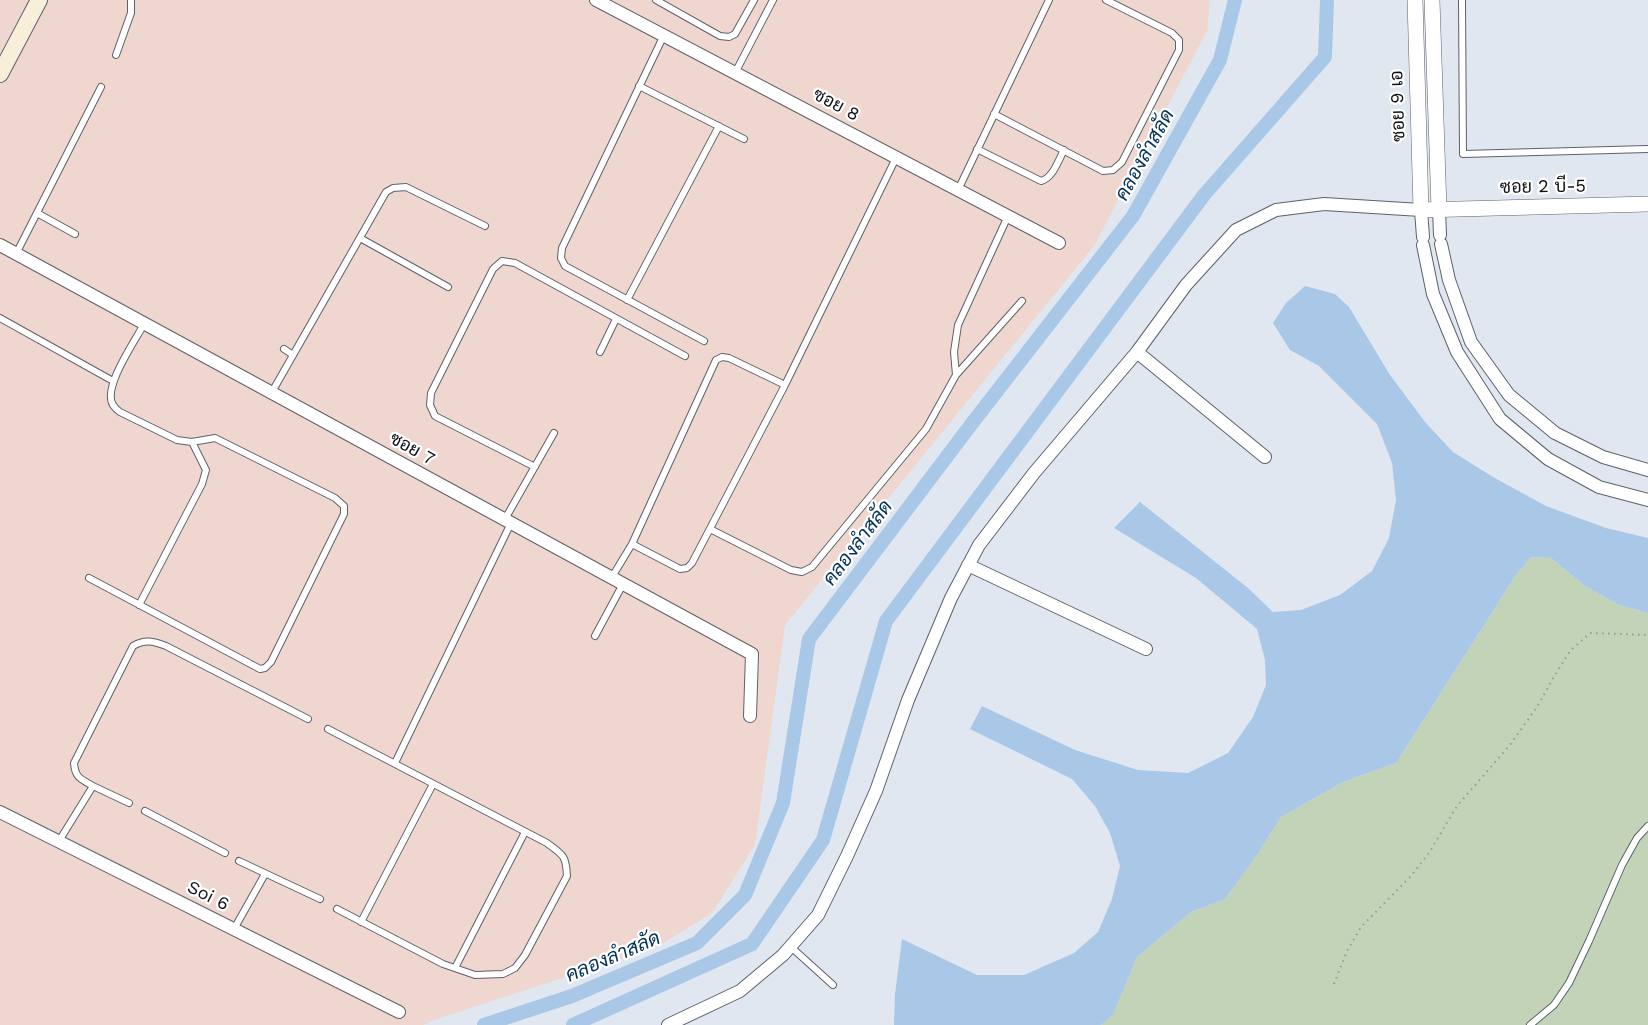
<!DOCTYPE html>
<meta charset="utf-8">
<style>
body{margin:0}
canvas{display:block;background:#e0e7f1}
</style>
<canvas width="1648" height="1025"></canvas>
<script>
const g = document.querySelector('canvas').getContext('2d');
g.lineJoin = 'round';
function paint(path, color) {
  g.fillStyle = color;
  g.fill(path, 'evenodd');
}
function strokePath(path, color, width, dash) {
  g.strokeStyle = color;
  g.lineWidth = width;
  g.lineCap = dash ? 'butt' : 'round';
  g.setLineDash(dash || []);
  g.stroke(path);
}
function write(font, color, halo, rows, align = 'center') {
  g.font = font + ' "Work Sans",Sarabun,sans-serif';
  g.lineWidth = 4.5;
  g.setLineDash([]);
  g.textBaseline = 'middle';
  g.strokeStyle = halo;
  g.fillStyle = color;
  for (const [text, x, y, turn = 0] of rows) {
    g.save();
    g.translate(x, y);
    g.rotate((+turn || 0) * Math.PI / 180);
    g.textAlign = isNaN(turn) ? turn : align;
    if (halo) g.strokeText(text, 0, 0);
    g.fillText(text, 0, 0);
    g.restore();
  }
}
const industrial = new Path2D(`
 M0,0h1210l-3,31 -113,215 -309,379 -30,220 -43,68 -55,34 -226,74 -8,4h-423z`);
const green = new Path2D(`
 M1531,557l20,1 34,28 34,19 29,8v412h-547l12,-10 24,-58 54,-45 34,-13 32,-44 24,-38 62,-35 53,-19 120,-188z`);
const water = new Path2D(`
 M1305,286l30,8 14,13 41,68 35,47 28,30 40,25 53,29 60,22 42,10v75l-29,-8 -34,-19 -34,-28 -20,-1 -15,18 -120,188 -53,19 -62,35 -24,38 -32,44 -34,13 -54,45 -24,58 -12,10h-207l1,-31 7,-55 75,36h47l50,-22 24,-21 14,-33 8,-33 -10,-33 -15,-27 -23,-27 -102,-50 12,-23 93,44 63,20 50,3 40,-20 25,-36 13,-32 -1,-25 -8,-31 -61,-51 -82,-50 26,-26 108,86 25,24 28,-2 39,-15 32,-24 17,-33 7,-38 -4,-37 -15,-39 -58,-58 -29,-16 -17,-27 13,-20z`);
const canal = new Path2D(`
 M484,1025l88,-29 125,-53 48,-48 38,-92 26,-164 164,-217 160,-206 87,-156 15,-60
 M573,1025l179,-81 71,-104 63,-219 318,-426 121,-138 2,-57`);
const path = new Path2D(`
 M1334,984l13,-33 14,-24 50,-51 18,-23 28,-47 53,-61 27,-38 15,-27 18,-29 20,-18 58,2`);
const service = new Path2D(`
 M656,0l64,36 9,1 6,-3 19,-34
 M1462,0l1,154 185,-5
 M664,35l-102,213 -1,10 4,8 139,75
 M116,55l15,-42v-13
 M735,73l38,-73
 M639,86l105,53
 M994,114l109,57 10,-1 9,-8 57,-112v-10l-7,-7 -66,-33
 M977,149l64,32c12,-3 17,-20 23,-31
 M958,190l91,-190
 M37,213l38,21
 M360,238l88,49
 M16,254l85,-167
 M627,300l92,-174
 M0,318l113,63
 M284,349l9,6
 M600,352l16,-33
 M956,375l66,-74
 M272,392l114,-200 7,-4 13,-1 79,39
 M535,467l-100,-51 -5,-11 1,-12 62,-124 9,-8 13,2 170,93
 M505,519l49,-86
 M710,529l81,41 11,2 10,-5 114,-138 30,-54 -2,-23 4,-27 50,-109
 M632,544l48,25 7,-1 5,-5 93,-178 111,-227
 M612,577l20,-33 84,-184 6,-3 7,1 56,27
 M89,578l171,91 5,-1 6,-6 73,-148v-8l-9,-8 -120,-60 -23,4 -15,-2 -57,-28c-3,-2 -5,-4 -7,-7 -11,-17 22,-64 31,-81
 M139,605l63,-121 4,-14 -14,-28
 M595,636l28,-52
 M328,729l219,114c16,12 19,12 20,33l-42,79 -10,13 -12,6 -28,1 -32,-11 -106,-55
 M395,763l116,-240
 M93,786c-12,-7 -18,-8 -19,-23l59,-117c12,-7 20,-5 33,0l142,73
 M145,811l80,42
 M59,841l34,-55 36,17
 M239,861l81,38
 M361,922l72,-138
 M234,929l31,-55
 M791,947l42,38
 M455,968l70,-136
 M1530,1025l24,-20 15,-22 20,-42 33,-76 15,-27 11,-12`);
const minor = new Path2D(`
 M596,0l463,243
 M1439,209l1,26
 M1441,244l8,36 22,62 38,53 46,38 48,24 45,13
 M0,245l752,409 -2,62
 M1423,245l10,49 24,58 43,67 48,40 51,28 49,13
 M1137,352l128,105
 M968,565l178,84
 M0,812l399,200
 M668,1025l72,-34 43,-36 35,-40 29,-59 29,-65 32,-91 43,-102 28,-53 55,-72 103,-121 49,-67 50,-55 40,-20 48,-6 97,6 2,27`);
const tertiary = new Path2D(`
 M1415,0l6,210 227,-6
 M1432,0l7,209`);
const secondary = new Path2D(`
 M0,74l39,-74`);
const streetNames = [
 ["ซอย 8",836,105,28],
 ["ซอย 9 เอ",1398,106,-92],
 ["ซอย 2 บี-5",1543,187,-1],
 ["ซอย 7",412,449,29],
 ["Soi 6",208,896,27]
];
const waterNames = [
 ["คลองลำสลัด",1145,155,-61],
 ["คลองลำสลัด",858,543,-53],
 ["คลองลำสลัด",613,957,-23]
];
paint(industrial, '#efd6ce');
paint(green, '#c3d3b7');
paint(water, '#a9c8e8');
strokePath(canal, '#a9c8e8', 14);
strokePath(service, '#5c616a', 8);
strokePath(minor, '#5c616a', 14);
strokePath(tertiary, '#5c616a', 16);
strokePath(secondary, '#5c616a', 18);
strokePath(path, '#9499a1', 2, [1.5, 4.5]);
strokePath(service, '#fff', 6);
strokePath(minor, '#fff', 12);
strokePath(tertiary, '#fff', 15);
strokePath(secondary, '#f8efda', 16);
write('18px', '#0f1114', '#fff', streetNames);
write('italic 20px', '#01325a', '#fff', waterNames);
</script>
